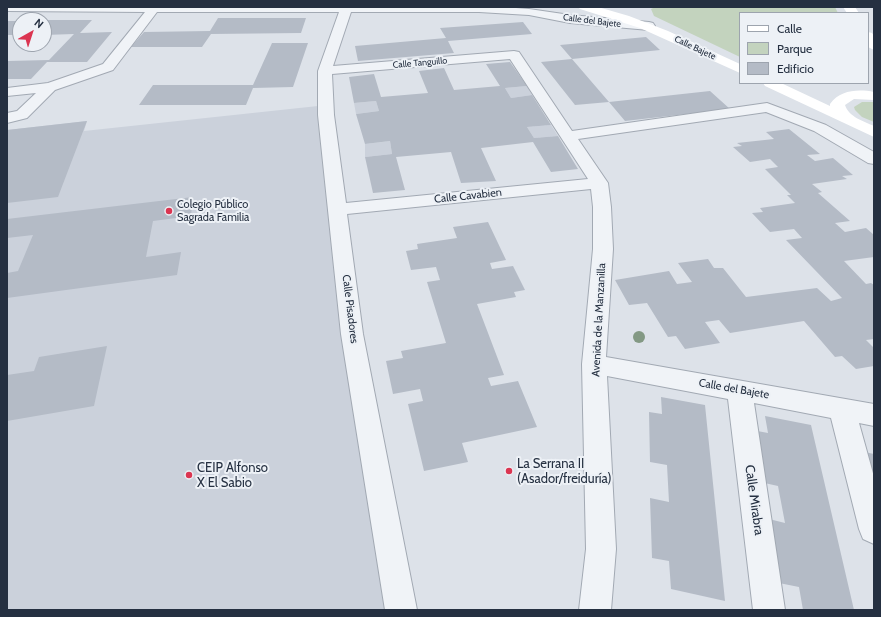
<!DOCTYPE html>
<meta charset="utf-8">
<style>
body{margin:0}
#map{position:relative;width:881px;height:617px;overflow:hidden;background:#dde2e9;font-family:Cabin,sans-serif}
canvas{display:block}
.frame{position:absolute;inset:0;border:8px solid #253041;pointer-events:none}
.legend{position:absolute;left:739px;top:12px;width:130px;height:72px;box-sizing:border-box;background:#edf1f6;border:1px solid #9da4ae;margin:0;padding:5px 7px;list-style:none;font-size:12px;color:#253041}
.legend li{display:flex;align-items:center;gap:8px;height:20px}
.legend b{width:20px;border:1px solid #9da4ae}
.north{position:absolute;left:12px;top:12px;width:40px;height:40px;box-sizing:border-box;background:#edf1f6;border:1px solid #9da4ae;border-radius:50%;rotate:39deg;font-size:11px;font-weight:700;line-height:16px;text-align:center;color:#253041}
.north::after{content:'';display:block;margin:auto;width:14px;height:18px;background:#db3551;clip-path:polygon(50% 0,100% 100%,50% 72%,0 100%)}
</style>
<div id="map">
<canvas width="881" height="617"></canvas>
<div class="frame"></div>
<ul class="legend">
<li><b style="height:5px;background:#fff"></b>Calle</li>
<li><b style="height:11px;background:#c3d3be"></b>Parque</li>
<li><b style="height:11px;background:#b4bbc6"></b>Edificio</li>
</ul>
<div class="north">N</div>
</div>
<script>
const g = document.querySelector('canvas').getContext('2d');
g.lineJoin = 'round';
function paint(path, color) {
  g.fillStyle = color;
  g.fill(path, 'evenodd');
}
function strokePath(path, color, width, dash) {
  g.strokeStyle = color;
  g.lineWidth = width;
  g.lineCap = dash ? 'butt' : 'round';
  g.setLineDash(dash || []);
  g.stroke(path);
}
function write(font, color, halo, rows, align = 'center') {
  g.font = font + ' Cabin,sans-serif';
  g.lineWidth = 4;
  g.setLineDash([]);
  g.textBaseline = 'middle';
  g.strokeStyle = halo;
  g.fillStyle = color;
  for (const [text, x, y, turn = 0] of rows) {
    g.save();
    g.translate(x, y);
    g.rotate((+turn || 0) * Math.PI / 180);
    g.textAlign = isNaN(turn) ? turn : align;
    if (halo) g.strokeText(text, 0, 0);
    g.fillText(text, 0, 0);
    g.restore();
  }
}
const built = new Path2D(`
 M527,86l5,9 -21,3 -6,-10z
 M376,101l3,10 -23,3 -2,-11z
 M318,106l75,504h-386v-480l80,-9 -3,10z
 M551,125l7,11 -24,2 -7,-11z
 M390,141l2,13 -27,3v-13z`);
const green = new Path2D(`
 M655,7h180l3,6h-98v44l-86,-41 -3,-7z
 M862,102h12v20l-12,-5 -7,-7 -1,-3z`);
const building = new Path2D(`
 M218,18h88l-5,15 -90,1 -9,13h-71l13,-15 66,-1z
 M44,20h48l-12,13 32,-1 -25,30h-40l-16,17h-24v-18l42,-1 25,-26 -30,1z
 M7,21h13v14h-13z
 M523,22l9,12 -84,7 6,12 -96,8 -3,-15 91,-8 -6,-10z
 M646,37l14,13 -88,9 -12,-14z
 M272,43h36l-15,44 -40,1 -7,17h-107l14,-20h100z
 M572,59l37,43 -34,3 -34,-43z
 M510,62l17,24 -22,2 6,10 21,-3 19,30 -24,2 7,11 24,-2 20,33 -27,3 -18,-30 -52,6 15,33 -35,2 -10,-31 -55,5 9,33 -32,3 -8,-36 27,-3 -2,-13 -25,3 -9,-30 23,-3 -3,-10 -22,2 -5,-26 25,-3 7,23 47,-4 -9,-22 25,-3 10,22 46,-4 -14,-22z
 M710,91l20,18 -105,12 -16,-19z
 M87,121l-29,76 -51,6v-73z
 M789,129l31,25 -13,1 8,6 18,-3 20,17 -11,1 5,3 -35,5 10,8 -4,1 32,28 -15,2 10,9 21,-4 8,7v22l-30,4 22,23 5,-1 3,2v54l-8,1 8,8v18l-18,3 -14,-13 -7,1 -31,-36 -74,12 -11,-13 -14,2 15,21 -35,6 -9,-13 -8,1 -21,-34 -18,2 -14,-25 54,-9 8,13 15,-2 -14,-19 30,-4 6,9h9l23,29 71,-9 14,13 11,-3 -56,-58 16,-2 -8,-9 -24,3 -18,-19 11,-1 -3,-4 35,-5 -8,-8h4l-26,-26 13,-2 -8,-8 -20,3 -17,-15 9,-1 -5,-3 37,-4 -8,-7z
 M193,197l-2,19 -38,5 -7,36 35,-5 -4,23 -170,23v-25l11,-2 15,-36 -26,3v-19z
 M488,222l18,38 -16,3 2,6 21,-3 12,24 -11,2 2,5 -39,7 27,71 -16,3 3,8 27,-5 19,46 -75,16 6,19 -44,9 -16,-67 15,-3 -3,-12 -27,5 -7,-33 17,-3 -2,-7 45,-8 -19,-61 13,-2 -4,-13 -25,3 -5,-19 12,-2 -1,-5 40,-6 -4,-11z
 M107,346l-13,60 -87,15v-46l27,-4 5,-14z
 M661,397l44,8 20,196 -54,-12 -2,-28 -17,-3 -2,-60 19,4 -2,-37 -17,-3 -1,-50 13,2z
 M765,416l46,9 43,185h-51l-4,-23 -20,-4 -10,-64 16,4 -7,-37 -18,-4 -8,-52 16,3z
 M860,451l14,3v41z`);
const minor = new Path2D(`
 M7,7h496l26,2 41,6 79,7 4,1 2,3 -2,3 -4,1 -79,-7 -41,-8 -50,-3h-128l-18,54 181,-15 5,1 53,79 195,-28 59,22 48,27v12l-6,-1 -54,-32 -48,-19 -188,27 30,44 3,24 2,42 -7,108 268,47v22l-15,-3 15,54v67l-11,-5 -4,-10 -28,-111 -77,-15 31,207h-32l-25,-211 -121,-23 9,173 -5,61h-32l7,-61 -4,-185 11,-115v-42l-2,-18 -244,25 16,120 54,276h-32l-44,-276 -23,-219v-44l21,-59h-182l-44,58 -58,20 -28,28 -20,5v-10l10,-2 19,-18 -29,3v-8l41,-5 55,-19 42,-52 -138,-1zM510,59l78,120 -242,24 -12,-88 -2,-41z`);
const secondary = new Path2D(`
 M578,7h20l31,9 39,15 72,33v9l-100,-45 -60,-19z
 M843,7h12l4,6h-12z
 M868,32l4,1 2,3v14l-6,-3z
 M763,83h18l49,23v-2c10,-14 28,-15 44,-12v8l-20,-1 -9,6c4,12 18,16 29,21v11l-109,-51z`);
const trees = [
 [639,337]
];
const markers = [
 [169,211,4,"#db3551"],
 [509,471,4,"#db3551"],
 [189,475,4,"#db3551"]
];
const farStreetnames = [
 ["Calle del Bajete",592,21,7],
 ["Calle Bajete",695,48,25],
 ["Calle Tanguillo",420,63,-5]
];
const streetNames = [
 ["Calle Cavabien",468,196,-6],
 ["Calle Pisadores",350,309,83],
 ["Avenida de la Manzanilla",599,320,-87],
 ["Calle del Bajete",734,389,10]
];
const poiNames = [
 ["Colegio Público",177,205],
 ["Sagrada Familia",177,218]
];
const nearPoinames = [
 ["La Serrana II",517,464],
 ["(Asador/freiduría)",517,479],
 ["CEIP Alfonso",197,468],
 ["X El Sabio",197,483]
];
const nearStreetnames = [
 ["Calle Mirabra",754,500,82]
];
paint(built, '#cbd1db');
paint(green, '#c3d3be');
paint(building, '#b4bbc6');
strokePath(minor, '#a2a9b3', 2);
paint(minor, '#f0f3f7');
paint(secondary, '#fff');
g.fillStyle = '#839984';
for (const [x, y] of trees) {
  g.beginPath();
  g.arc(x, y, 6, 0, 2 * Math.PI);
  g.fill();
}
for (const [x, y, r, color] of markers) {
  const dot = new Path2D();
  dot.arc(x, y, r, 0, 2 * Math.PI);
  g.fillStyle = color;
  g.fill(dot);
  strokePath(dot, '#edf1f6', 1.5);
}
write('9px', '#253041', '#edf1f6', farStreetnames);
write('11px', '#253041', '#edf1f6', streetNames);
write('11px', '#253041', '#edf1f6', poiNames, 'left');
write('13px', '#253041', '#edf1f6', nearPoinames, 'left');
write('13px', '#253041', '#edf1f6', nearStreetnames);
</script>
